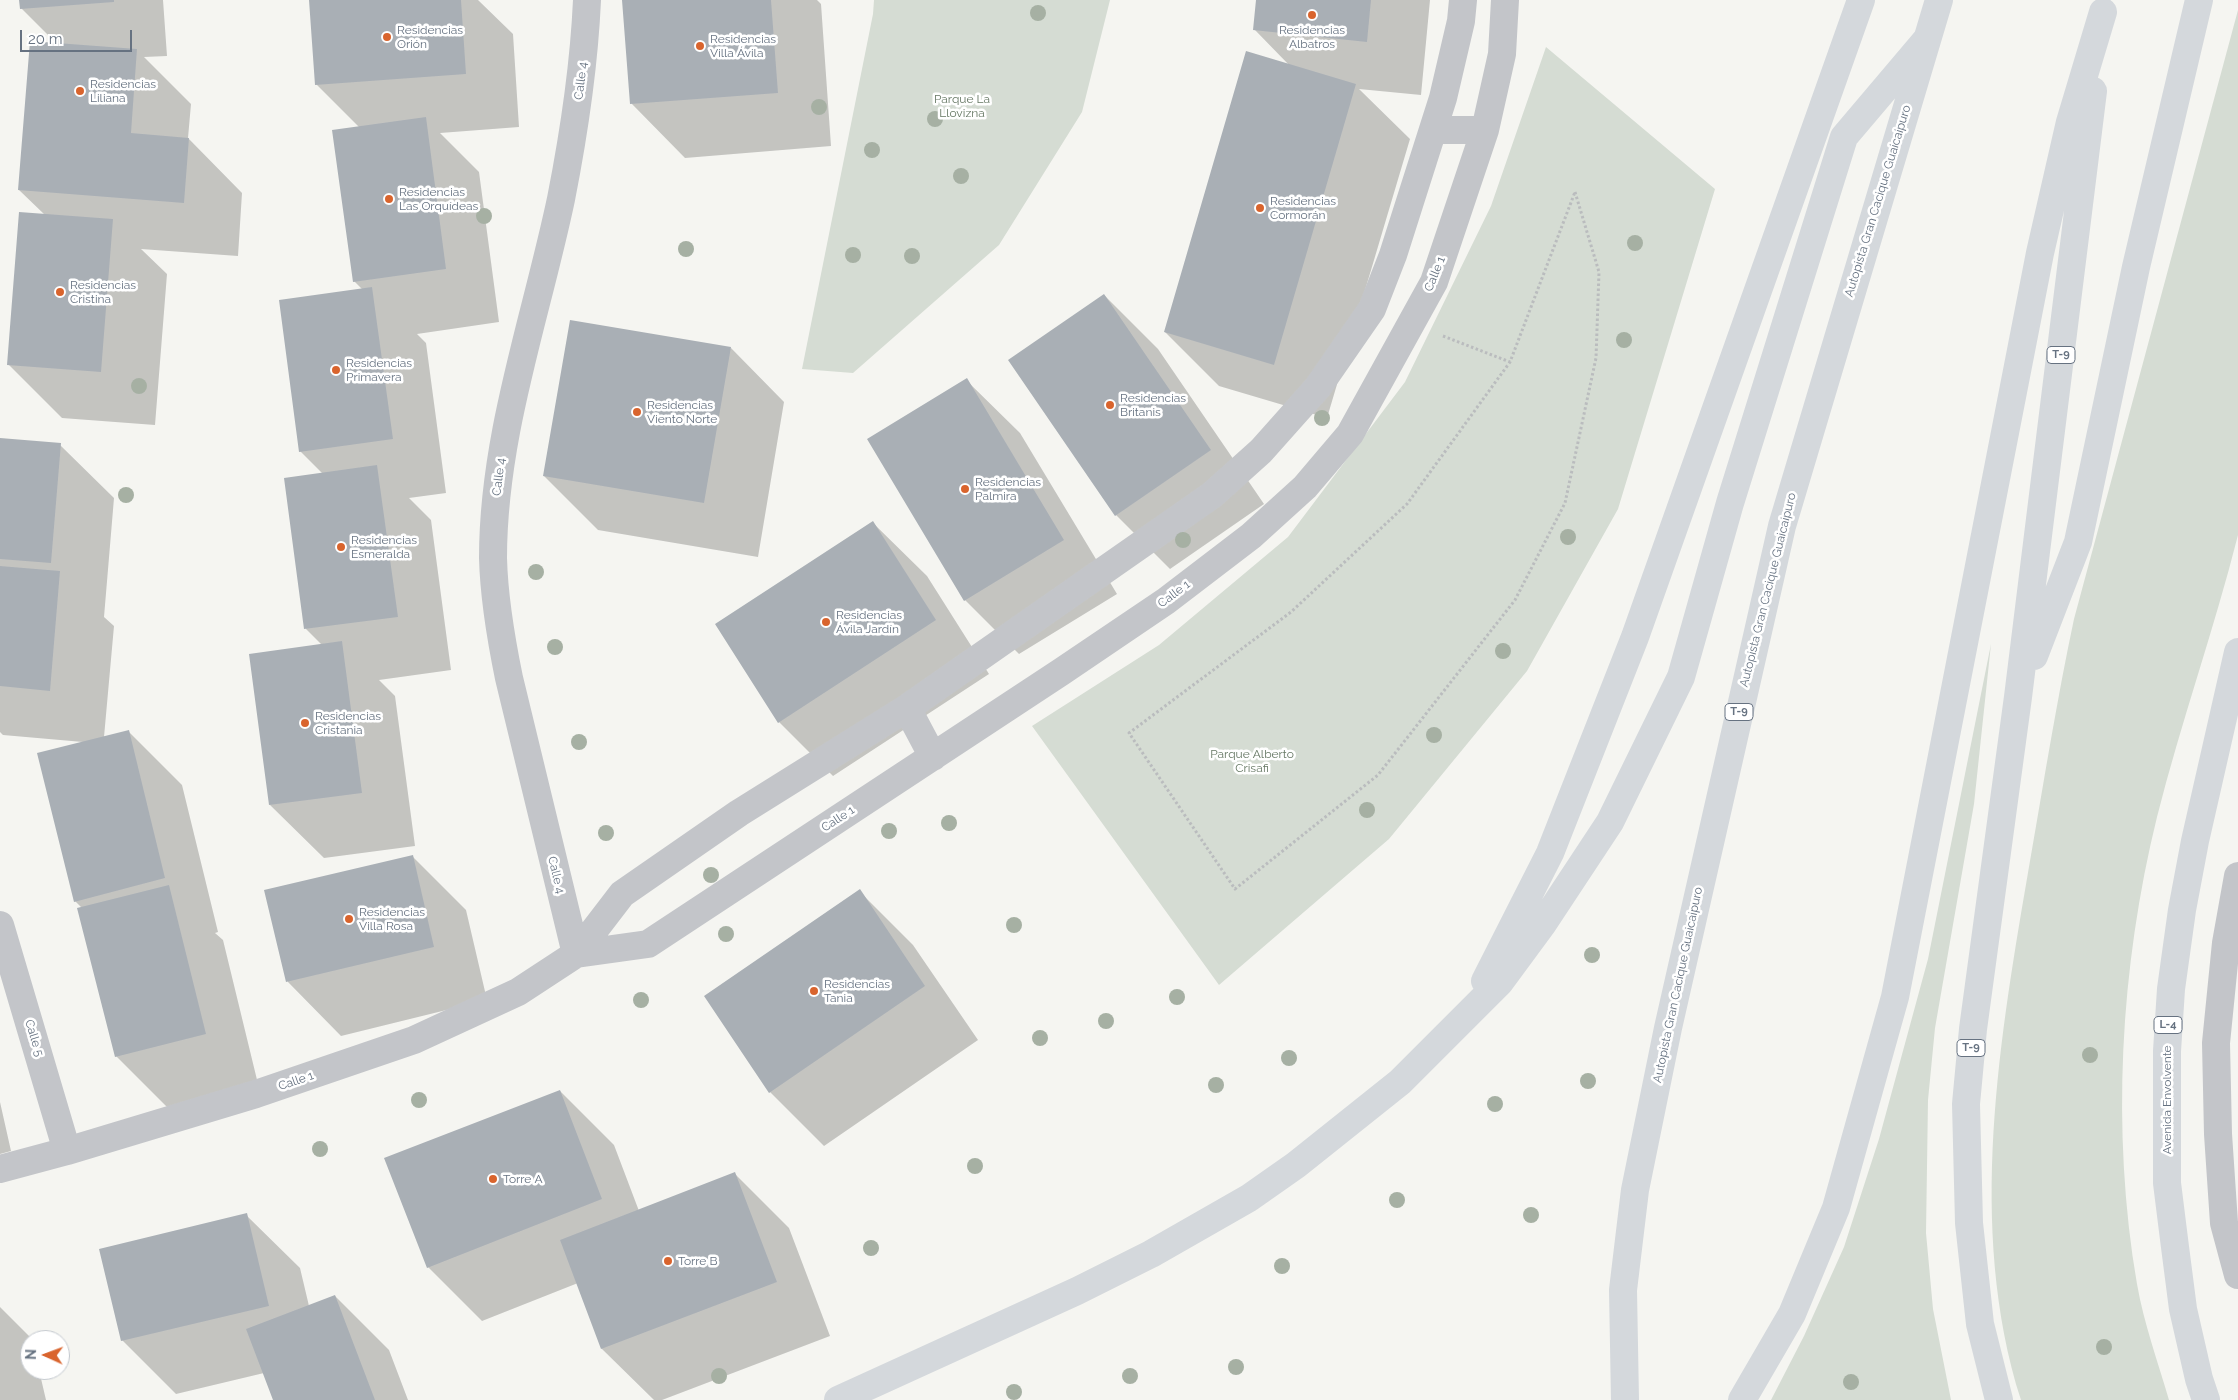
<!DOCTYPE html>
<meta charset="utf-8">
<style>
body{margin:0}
#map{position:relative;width:2238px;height:1400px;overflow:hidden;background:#f5f5f1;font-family:Raleway,sans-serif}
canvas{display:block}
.north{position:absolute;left:20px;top:1330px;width:50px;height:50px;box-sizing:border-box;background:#fff;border:1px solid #c2c7cd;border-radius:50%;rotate:272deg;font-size:14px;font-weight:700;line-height:20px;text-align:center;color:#667281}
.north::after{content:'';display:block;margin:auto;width:18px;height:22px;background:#d9642d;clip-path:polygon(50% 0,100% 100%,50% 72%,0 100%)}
.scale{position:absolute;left:20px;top:30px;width:112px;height:22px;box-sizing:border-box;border:2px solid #667281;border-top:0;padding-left:6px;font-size:15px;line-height:18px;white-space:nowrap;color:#667281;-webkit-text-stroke:4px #fff;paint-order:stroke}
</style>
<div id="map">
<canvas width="2238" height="1400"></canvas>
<div class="north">N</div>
<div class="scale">20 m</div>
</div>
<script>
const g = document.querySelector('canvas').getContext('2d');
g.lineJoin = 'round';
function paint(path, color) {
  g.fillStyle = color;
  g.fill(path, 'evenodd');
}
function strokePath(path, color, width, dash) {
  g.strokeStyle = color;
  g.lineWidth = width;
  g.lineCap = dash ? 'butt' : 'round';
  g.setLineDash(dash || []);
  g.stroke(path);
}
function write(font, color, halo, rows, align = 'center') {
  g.font = font + ' Raleway,sans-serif';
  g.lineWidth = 5;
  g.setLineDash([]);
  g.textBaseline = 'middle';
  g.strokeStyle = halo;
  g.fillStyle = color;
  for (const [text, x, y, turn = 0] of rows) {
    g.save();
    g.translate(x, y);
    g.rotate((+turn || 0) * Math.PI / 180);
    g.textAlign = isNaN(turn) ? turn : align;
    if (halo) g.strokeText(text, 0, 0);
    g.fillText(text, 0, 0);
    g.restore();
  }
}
const green = new Path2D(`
 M874,0h236l-28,112 -83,133 -146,128 -51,-4 71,-355z
 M2238,10v525c-24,95 -57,187 -81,282 -37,150 -46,314 -20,467 7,40 21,78 32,116h-148c-55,-173 -21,-364 9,-539 14,-80 27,-162 44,-242z
 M1546,47l169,142 -97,320 -91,162 -138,168 -170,146 -187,-259 127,-81 129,-108 117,-155 86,-176z
 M1991,644l-17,160 -39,224 -7,72 -2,133 7,76 18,91h-180l33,-64 40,-89 35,-108 49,-180z`);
const shadow = new Path2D(`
 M21,0h142l4,56 -23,1 47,47 -3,34 54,55 -4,63 -97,-7 26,25 -12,151 -93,-7 -54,-54 37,-149 -26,-25 38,-146 -36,-36z
 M310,0h168l35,34 6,93 -79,6 39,39 20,150 -82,12 9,9 20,150 -37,5 22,22 20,150 -72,10 16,16 20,150 -91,12 -54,-53 52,-160 -16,-16 17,-155 -23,-23 63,-161 -9,-9 5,-154 -43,-43z
 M624,0h193l4,4 10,142 -146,12 -53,-54z
 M1258,0h172l-9,95 -62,-6 51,50 -83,279 -108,-32 -54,-54 125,-266 -35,-36z
 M1104,295l54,54 106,155 -94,65 -54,-54 -106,-154z
 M731,348l53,54 -26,155 -160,-27 -54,-54z
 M966,380l54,53 97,161 -98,60 -54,-54z
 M0,440l60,5 54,53 -10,119 10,9 -10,111 24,-6 54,54 36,147 -3,1 8,7 36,148 -89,22 -54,-54 -34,-148 -7,-7 8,-159 -80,-7 -3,-3z
 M873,523l54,53 62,98 -156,102 -54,-54z
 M412,856l54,54 21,90 -146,36 -53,-54 -22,-91z
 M859,891l54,54 65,95 -154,106 -54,-54 -64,-96z
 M560,1091l54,54 25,66 96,-37 54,54 41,108 -168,64h-8l-52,-51 -24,-66 -96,38 -54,-54z
 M0,1102l11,49 -11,3z
 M246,1215l54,53 9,38 26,-10 54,54 19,50h-134l-10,-27 -88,21 -54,-54z
 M0,1307l31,31 -1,32h9l7,30h-46z`);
const building = new Path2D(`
 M19,0h95v2l-94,7z
 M309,0h152l5,74 -151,11z
 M622,0h149l7,93 -148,11z
 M1256,0h115l-4,42 -114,-12z
 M30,41l107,8 -6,84 58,5 -5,65 -166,-13z
 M1246,51l110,33 -82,281 -110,-33z
 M426,117l20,152 -93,13 -21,-152z
 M19,212l94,7 -12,153 -94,-7z
 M372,287l21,152 -94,13 -20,-152z
 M1104,294l107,156 -96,66 -107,-156z
 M570,320l161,27 -27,156 -161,-27z
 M967,378l97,162 -100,61 -97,-162z
 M0,438l61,5 -10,120 -51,-4z
 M377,465l21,152 -94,12 -20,-151z
 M873,521l63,99 -158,103 -63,-99z
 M0,566l60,5 -10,120 -50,-5z
 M342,641l20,152 -93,12 -20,-151z
 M129,730l36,148 -91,24 -37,-149z
 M413,855l21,92 -148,35 -22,-92z
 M169,885l37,149 -91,23 -38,-149z
 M860,889l65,97 -156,107 -65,-97z
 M560,1090l42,109 -175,69 -43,-110z
 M735,1172l42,110 -176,67 -41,-109z
 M247,1213l22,93 -148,35 -22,-92z
 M335,1295l40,105h-102l-27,-71z`);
const path = new Path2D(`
 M1575,192l24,80 -3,86 -31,145 -50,97 -137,175 -143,114 -106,-156 162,-121 116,-108 103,-142z
 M1443,336l67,26`);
const minor = new Path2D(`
 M1433,130h52
 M907,708l26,49
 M2238,876l-12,67 -10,100 2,91 6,89 14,52
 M0,925l67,226
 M576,954l72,-10 413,-272 105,-71 85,-65 54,-49 45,-53 84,-152 51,-152 17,-76 3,-54
 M576,954l-67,-276c-8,-39 -15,-80 -16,-120 0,-123 43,-240 68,-359 13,-66 23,-132 26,-199
 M0,1169l67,-18 189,-57 158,-54 104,-48 58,-38 46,-60 117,-81 168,-105 305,-213 49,-44 57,-64 54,-78 21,-54 50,-157 18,-77 2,-21`);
const primary = new Path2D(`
 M2206,1400l-7,-21 -16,-70 -8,-62 -8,-64v-132l4,-62 11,-79 13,-69 43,-189`);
const motorway = new Path2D(`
 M2034,656l44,-114 58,-275 63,-267
 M1485,981l65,-128 85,-216 226,-637
 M838,1400l239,-109 74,-37 98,-56 47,-33 104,-83 100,-100 42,-57 68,-103 71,-145 49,-174 114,-366 83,-98
 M1625,1400l-2,-110 12,-100 33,-162 114,-502 157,-526
 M1742,1400l50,-86 44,-106 59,-211 145,-744 30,-131 33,-110
 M1999,1400l-19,-76 -11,-101 -3,-119 7,-75 45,-332 75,-606`);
const trees = [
 [1038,13],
 [819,107],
 [935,119],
 [872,150],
 [961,176],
 [484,216],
 [1635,243],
 [686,249],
 [853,255],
 [912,256],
 [1624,340],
 [139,386],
 [1322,418],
 [126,495],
 [1568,537],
 [1183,540],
 [536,572],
 [555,647],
 [1503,651],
 [1434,735],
 [579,742],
 [1367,810],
 [949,823],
 [889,831],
 [606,833],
 [711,875],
 [1014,925],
 [726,934],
 [1592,955],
 [1177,997],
 [641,1000],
 [1106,1021],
 [1040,1038],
 [2090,1055],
 [1289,1058],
 [1588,1081],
 [1216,1085],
 [419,1100],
 [1495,1104],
 [320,1149],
 [975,1166],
 [1397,1200],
 [1531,1215],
 [871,1248],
 [1282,1266],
 [2104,1347],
 [1236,1367],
 [719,1376],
 [1130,1376],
 [1851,1382],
 [1014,1392]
];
const markers = [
 [1312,15,5,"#d9642d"],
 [387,37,5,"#d9642d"],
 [700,46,5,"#d9642d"],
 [80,91,5,"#d9642d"],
 [389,199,5,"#d9642d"],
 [1260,208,5,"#d9642d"],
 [60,292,5,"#d9642d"],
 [336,370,5,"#d9642d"],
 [1110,405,5,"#d9642d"],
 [637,412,5,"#d9642d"],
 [965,489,5,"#d9642d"],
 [341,547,5,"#d9642d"],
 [826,622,5,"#d9642d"],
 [305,723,5,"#d9642d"],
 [349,919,5,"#d9642d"],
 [814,991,5,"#d9642d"],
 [493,1179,5,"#d9642d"],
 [668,1261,5,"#d9642d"]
];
const shields = [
 [2061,355,28],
 [1739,712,28],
 [2168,1025,28],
 [1971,1048,28]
];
const shieldNames = [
 ["T-9",2061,355],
 ["T-9",1739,712],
 ["L-4",2168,1025],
 ["T-9",1971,1048]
];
const poiNames = [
 ["Residencias",397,30],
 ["Orión",397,44],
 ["Residencias",1312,30,"center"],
 ["Albatros",1312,44,"center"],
 ["Residencias",710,39],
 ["Villa Ávila",710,53],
 ["Residencias",90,84],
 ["Liliana",90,98],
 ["Residencias",399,192],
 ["Las Orquídeas",399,206],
 ["Residencias",1270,201],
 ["Cormorán",1270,215],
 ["Residencias",70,285],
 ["Cristina",70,299],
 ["Residencias",346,363],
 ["Primavera",346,377],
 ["Residencias",1120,398],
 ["Britanis",1120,412],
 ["Residencias",647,405],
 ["Viento Norte",647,419],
 ["Residencias",975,482],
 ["Palmira",975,496],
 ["Residencias",351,540],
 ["Esmeralda",351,554],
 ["Residencias",836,615],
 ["Ávila Jardín",836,629],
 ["Residencias",315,716],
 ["Cristania",315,730],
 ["Residencias",359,912],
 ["Villa Rosa",359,926],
 ["Residencias",824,984],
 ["Tania",824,998],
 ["Torre A",503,1179],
 ["Torre B",678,1261]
];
const streetNames = [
 ["Calle 4",581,81,-83],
 ["Autopista Gran Cacique Guaicaipuro",1878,201,-73],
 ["Calle 1",1435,274,-68],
 ["Calle 4",499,477,-83],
 ["Autopista Gran Cacique Guaicaipuro",1768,590,-76],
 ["Calle 1",1174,594,-37],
 ["Calle 1",838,819,-33],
 ["Calle 4",556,875,76],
 ["Autopista Gran Cacique Guaicaipuro",1678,985,-78],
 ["Calle 5",34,1038,73],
 ["Calle 1",296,1081,-19],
 ["Avenida Envolvente",2167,1100,-90]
];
const parkNames = [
 ["Parque La",962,99],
 ["Llovizna",962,113],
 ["Parque Alberto",1252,754],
 ["Crisafi",1252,768]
];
paint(green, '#d5dcd3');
paint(shadow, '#0003');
paint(building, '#a9afb5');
strokePath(path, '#babcbe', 3, [2.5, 2.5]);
strokePath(minor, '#c3c5c9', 28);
strokePath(primary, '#d4d8dc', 28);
strokePath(motorway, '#d4d8dc', 28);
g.fillStyle = '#a6b0a3';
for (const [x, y] of trees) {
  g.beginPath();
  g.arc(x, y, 8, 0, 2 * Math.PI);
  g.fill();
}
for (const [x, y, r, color] of markers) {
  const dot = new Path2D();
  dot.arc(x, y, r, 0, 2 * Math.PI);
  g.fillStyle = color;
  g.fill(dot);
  strokePath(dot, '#fff', 2);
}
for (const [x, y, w] of shields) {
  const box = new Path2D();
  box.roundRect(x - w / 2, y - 8.5, w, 17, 4);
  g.fillStyle = '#fff';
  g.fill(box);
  strokePath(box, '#667281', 1);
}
write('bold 11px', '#667281', null, shieldNames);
write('12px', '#667281', '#fff', poiNames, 'left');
write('12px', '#667281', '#fff', streetNames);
write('12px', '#667864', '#fff', parkNames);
</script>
